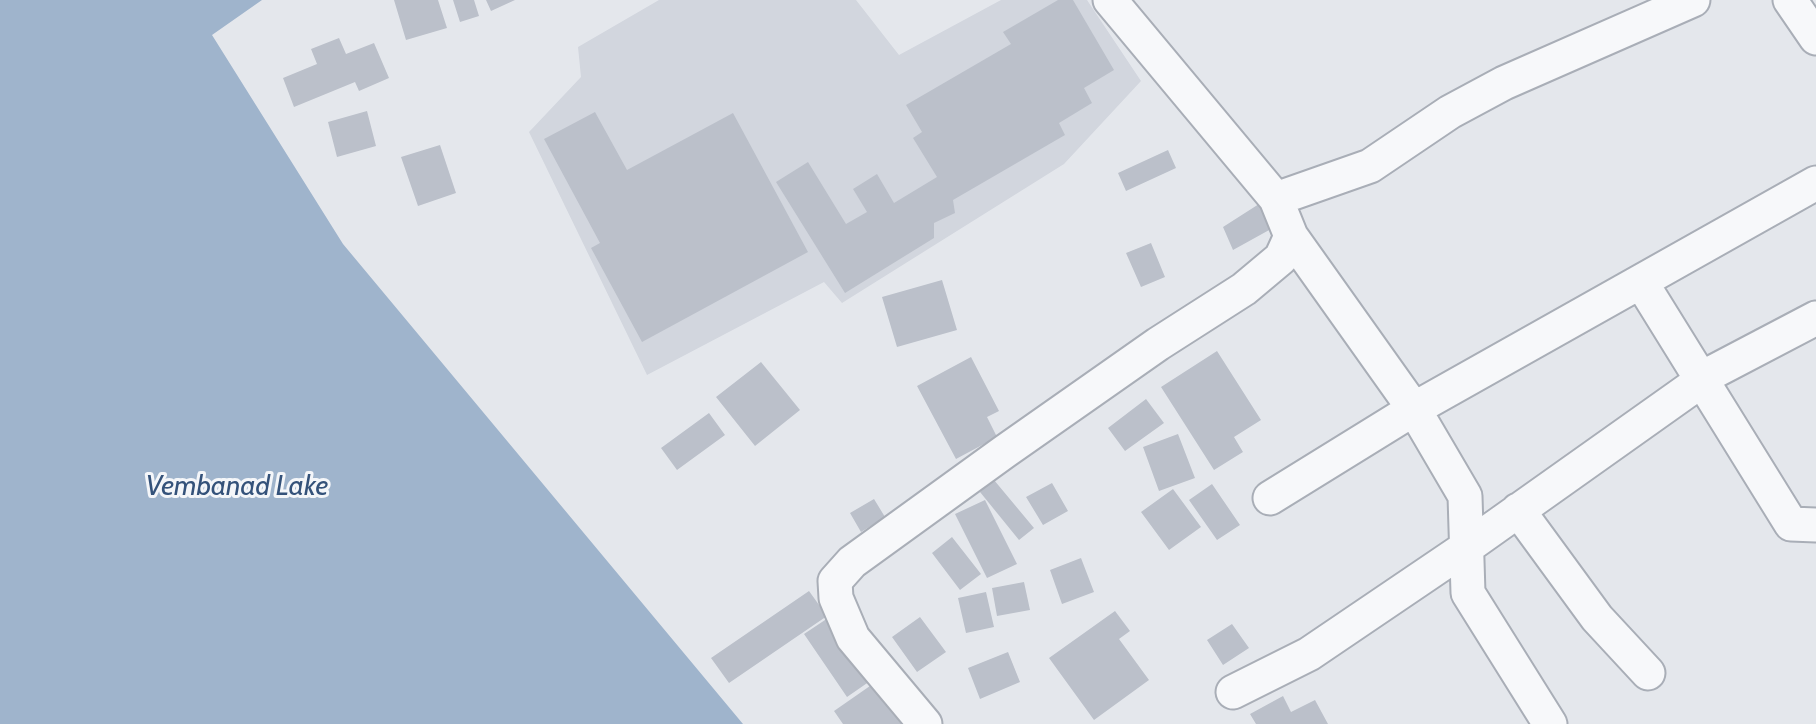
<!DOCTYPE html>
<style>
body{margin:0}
canvas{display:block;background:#e4e7ec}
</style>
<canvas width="1816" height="724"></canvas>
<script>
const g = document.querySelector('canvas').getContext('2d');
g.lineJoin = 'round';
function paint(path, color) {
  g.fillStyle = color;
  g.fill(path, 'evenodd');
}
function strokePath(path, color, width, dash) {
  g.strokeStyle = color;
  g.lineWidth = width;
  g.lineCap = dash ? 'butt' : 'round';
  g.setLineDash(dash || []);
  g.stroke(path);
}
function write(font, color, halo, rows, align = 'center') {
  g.font = font + ' Cabin,sans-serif';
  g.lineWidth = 6;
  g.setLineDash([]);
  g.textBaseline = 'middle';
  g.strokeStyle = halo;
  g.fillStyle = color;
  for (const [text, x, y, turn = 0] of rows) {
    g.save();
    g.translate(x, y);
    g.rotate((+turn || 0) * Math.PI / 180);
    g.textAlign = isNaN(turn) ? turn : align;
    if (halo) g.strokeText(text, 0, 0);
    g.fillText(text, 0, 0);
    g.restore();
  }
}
const built = new Path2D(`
 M659,0h197l43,55 102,-55h86l54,81 -77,83 -222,139 -18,-21 -177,93 -118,-243 52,-55 -3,-30z`);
const water = new Path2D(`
 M0,0h262l-50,35 131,209 400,480h-743z`);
const building = new Path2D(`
 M394,0h44l9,28 -41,12z
 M453,0h21l5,16 -19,6z
 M486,0h29l-24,11z
 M1058,0h15l41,70 -30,18 8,15 -33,20 6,12 -112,65 2,13 -21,10v15l-89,55 -69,-111 32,-20 38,62 21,-12 -14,-23 24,-15 17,29 43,-26 -24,-39 9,-6 -16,-27 105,-61 -8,-12z
 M339,38l7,16 28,-11 15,35 -30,13 -4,-9 -61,25 -11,-29 34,-14 -6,-15z
 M367,111l9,35 -39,11 -9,-35z
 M595,112l32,58 106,-57 75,139 -166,90 -51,-94 9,-5 -56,-104z
 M440,145l16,48 -38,13 -17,-49z
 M1168,150l8,18 -50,23 -8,-18z
 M1259,204l12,25 -38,21 -10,-23z
 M1151,243l14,34 -24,10 -15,-34z
 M942,280l15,50 -60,17 -15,-50z
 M1217,351l44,69 -27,17 9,15 -29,18 -53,-83z
 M971,357l28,54 -12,6 10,20 -41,22 -39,-73z
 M761,362l39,48 -45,36 -39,-49z
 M1146,399l18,24 -39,28 -17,-23z
 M709,413l16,22 -48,35 -16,-22z
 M1178,434l17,44 -36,13 -16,-44z
 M994,480l40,48 -15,12 -39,-48z
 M1052,483l16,28 -25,14 -17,-28z
 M1212,484l28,41 -23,15 -28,-40z
 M1173,489l28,38 -32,23 -28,-38z
 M874,499l11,18 -24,15 -11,-19z
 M985,500l32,64 -30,14 -32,-64z
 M952,537l29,37 -21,16 -28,-37z
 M1081,558l13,34 -32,12 -12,-34z
 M1024,582l6,28 -33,6 -5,-28z
 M809,591l18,25 -98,67 -18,-25z
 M986,592l8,35 -28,6 -8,-35z
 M1115,611l15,20 -11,8 30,41 -55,40 -45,-62z
 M831,616l42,63 -26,18 -43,-63z
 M920,617l26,35 -29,20 -25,-35z
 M1232,624l17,24 -26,17 -16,-25z
 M1008,652l12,30 -40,17 -12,-31z
 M880,679l33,45h-70l-9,-13z
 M1283,696l8,16 24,-12 13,24h-72l-6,-10z`);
const minor = new Path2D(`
 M1790,0l26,38
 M1276,199l94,-33 80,-54 54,-29 189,-83
 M1291,236l123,173 51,87 3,97 82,131
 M1641,282l150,242 25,1
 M1270,498l144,-89 402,-226
 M1518,510l79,108 51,55
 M1233,692l76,-38 158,-107 248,-176 101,-53
 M925,724l-72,-86 -17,-40 -1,-17 17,-19 152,-110 154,-108 86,-55 37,-31 10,-22 -15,-37 -166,-199`);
const waterNames = [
 ["Vembanad Lake",237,487]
];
paint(built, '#d2d6de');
paint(water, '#9fb4cc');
paint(building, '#bbc0ca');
strokePath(minor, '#a9aeb7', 37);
strokePath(minor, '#f7f8fa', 33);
write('italic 28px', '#34527a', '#f4f6f9', waterNames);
</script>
